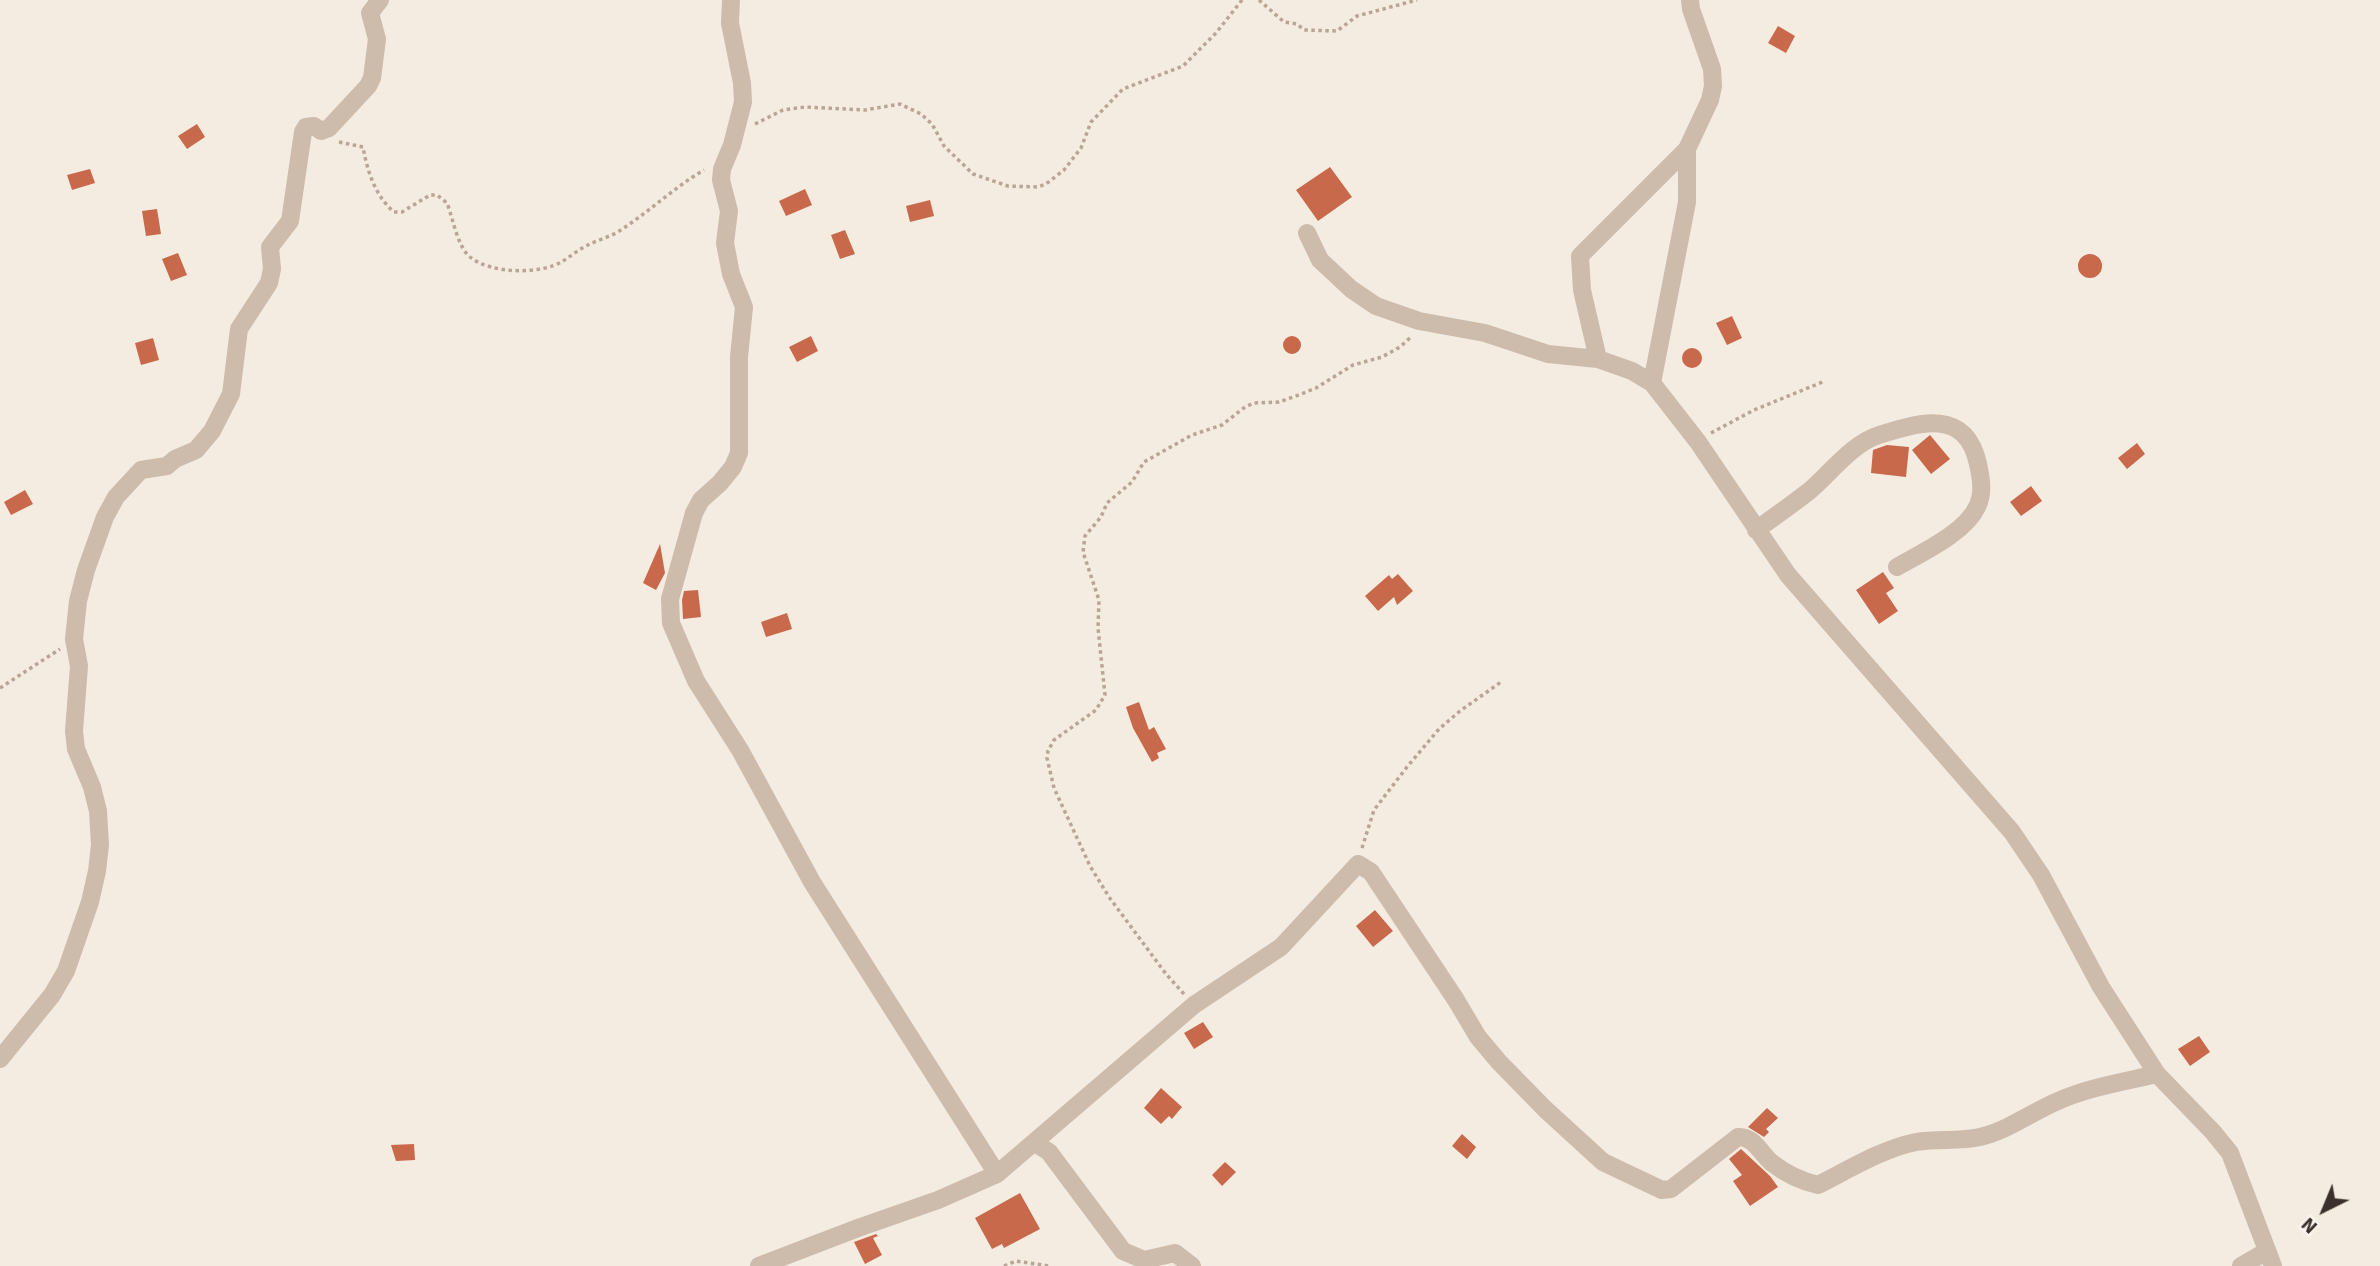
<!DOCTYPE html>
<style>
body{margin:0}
#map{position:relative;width:2380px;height:1266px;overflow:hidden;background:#f4ebe1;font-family:Signika,sans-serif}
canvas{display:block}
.north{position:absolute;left:2289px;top:1175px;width:70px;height:70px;-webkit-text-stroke:5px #fbf5ee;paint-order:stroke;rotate:223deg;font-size:19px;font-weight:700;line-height:28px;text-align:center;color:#3b302b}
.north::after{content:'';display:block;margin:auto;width:24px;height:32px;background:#3b302b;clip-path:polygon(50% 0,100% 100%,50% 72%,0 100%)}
</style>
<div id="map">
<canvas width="2380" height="1266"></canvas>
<div class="north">N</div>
</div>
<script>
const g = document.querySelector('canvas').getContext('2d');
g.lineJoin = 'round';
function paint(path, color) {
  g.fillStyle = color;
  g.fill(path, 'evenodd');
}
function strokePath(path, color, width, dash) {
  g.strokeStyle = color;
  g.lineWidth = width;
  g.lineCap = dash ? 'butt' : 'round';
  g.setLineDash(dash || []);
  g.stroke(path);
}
const building = new Path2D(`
 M1778,26l17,10 -9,17 -18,-10z
 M197,124l8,13 -18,12 -9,-13z
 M1330,167l22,30 -34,24 -22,-31z
 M90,169l5,14 -23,7 -5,-15z
 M805,189l7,16 -26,11 -7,-15z
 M930,200l4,16 -24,6 -4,-16z
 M157,209l4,25 -15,2 -4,-25z
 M845,230l10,24 -15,5 -9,-24z
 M178,253l9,22 -16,6 -9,-22z
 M2078 266a12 12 0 1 1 24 0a12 12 0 1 1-24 0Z
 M1732,316l10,22 -15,7 -11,-22z
 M1283 345a9 9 0 1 1 18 0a9 9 0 1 1-18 0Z
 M811,336l7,15 -21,11 -8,-15z
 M153,338l6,22 -18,5 -6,-22z
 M1682 358a10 10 0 1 1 20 0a10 10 0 1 1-20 0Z
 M1930,435l20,24 -19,15 -19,-24z
 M2137,443l8,11 -18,15 -9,-11z
 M1887,445l22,2 -3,30 -35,-4 2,-23z
 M2031,486l11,15 -21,15 -11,-14z
 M25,490l8,14 -22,11 -7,-13z
 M660,544l5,29 -9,17 -13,-7z
 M1883,572l11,16 -8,5 12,18 -19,13 -23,-34z
 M1398,574l15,17 -16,14 -3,-8 -16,14 -13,-15 24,-21 3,4z
 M698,590l3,27 -18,2 -1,-19 2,-9z
 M787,613l5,16 -26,8 -5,-15z
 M1139,702l10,28 5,-3 12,22 -9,4 2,5 -7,4 -19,-34 -7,-21z
 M1375,910l18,21 -20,16 -17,-21z
 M1203,1022l10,15 -19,12 -10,-16z
 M2199,1036l11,16 -20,14 -12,-17z
 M1161,1088l21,19 -10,12 -3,-3 -8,8 -17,-16z
 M1767,1108l11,10 -12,11 3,3 -5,5 -16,-10z
 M1462,1134l14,13 -9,12 -15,-13z
 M414,1144l1,16 -19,1 -5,-16z
 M1741,1149l29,27 8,11 -28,19 -17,-25 9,-6 -13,-16z
 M1225,1162l11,10 -14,14 -10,-11z
 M1020,1193l20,36 -36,19 -2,-4 -10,5 -17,-31z
 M876,1234l2,2 -5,2 9,17 -17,9 -11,-22z`);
const path = new Path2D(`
 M1259,0l25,22 13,2 7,6 33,1 20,-15 60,-16
 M755,124l28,-14 22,-3 60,3 35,-6 21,10 11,10 12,22 29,28 35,12 30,1 8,-3 18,-14 17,-22 10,-26 32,-33 60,-23 33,-33 26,-33
 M339,142l24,5c4,23 12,49 31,65h8l28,-17h7l10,8c6,15 10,43 23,54 21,17 71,18 93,4 8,-5 15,-11 23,-15 9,-5 20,-8 30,-13 31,-19 57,-45 88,-63
 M1711,433l43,-23 71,-29
 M0,688l60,-39
 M1362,848l12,-38 33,-43 32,-38 21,-18 41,-29
 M1184,994l-18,-20 -57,-77 -19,-31 -36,-78 -7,-30 1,-7 6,-11 42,-30 9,-15 -7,-67 1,-28 -16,-48 2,-16 16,-19 6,-14 25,-21 12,-20 48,-27 30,-10 23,-18 9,-4 25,-1 17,-6 20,-8 37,-23 29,-8 18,-10 11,-10
 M1004,1266l12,-5 33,5`);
const minor = new Path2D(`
 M731,0l-1,23 12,60 1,19 -11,43 -10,24 -1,11 8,31 -4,32 6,31 13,33 -5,50v96l-6,14 -13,16 -19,17 -7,13 -24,86 1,24 25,58 44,69 72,132 185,292
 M1690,0l1,9 21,60 1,17 -3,14 -23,49 -107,107 2,34 16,69 34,12 20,12 46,59 90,133 224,257 29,43 60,112 56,87 56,58 17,21 43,113
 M1307,233l13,27 31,29 25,17 43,15 66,12 63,21 50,5
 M1652,383l35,-181v-53
 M1756,530c17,-12 35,-25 52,-38 22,-18 43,-48 71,-57 41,-13 87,-27 99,29 3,14 6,29 -1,43 -12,26 -56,46 -80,60
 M0,1059l52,-64 14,-24 24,-69 7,-31 3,-26 -2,-34 -6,-24 -16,-38 -2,-18 5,-65 -5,-27 4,-38 8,-31 19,-53 11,-20 25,-27 26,-4 8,-7 21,-9 16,-19 19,-37 8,-65 30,-46 3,-14 -2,-22 20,-26 13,-89 3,-5 8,-1 7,5 8,-3 39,-42 4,-8 5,-39 -7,-26 10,-13
 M1035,1143l14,9 74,99 21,9 31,-7 17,13
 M759,1266l99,-38 80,-28 59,-26 197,-169 87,-58 77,-83 13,8 85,128 22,37 21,25 46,47 58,53 59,28 9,-1 67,-52c16,-1 23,17 34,26 14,11 29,18 46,22 32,-16 64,-36 98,-43 22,-4 43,0 64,-5 29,-7 52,-25 78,-36 32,-14 65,-19 99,-27
 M2241,1266l26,-15`);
paint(building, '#c8694b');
strokePath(path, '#b9a596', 3.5, [3.5, 3.5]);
strokePath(minor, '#cdbbac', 18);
</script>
